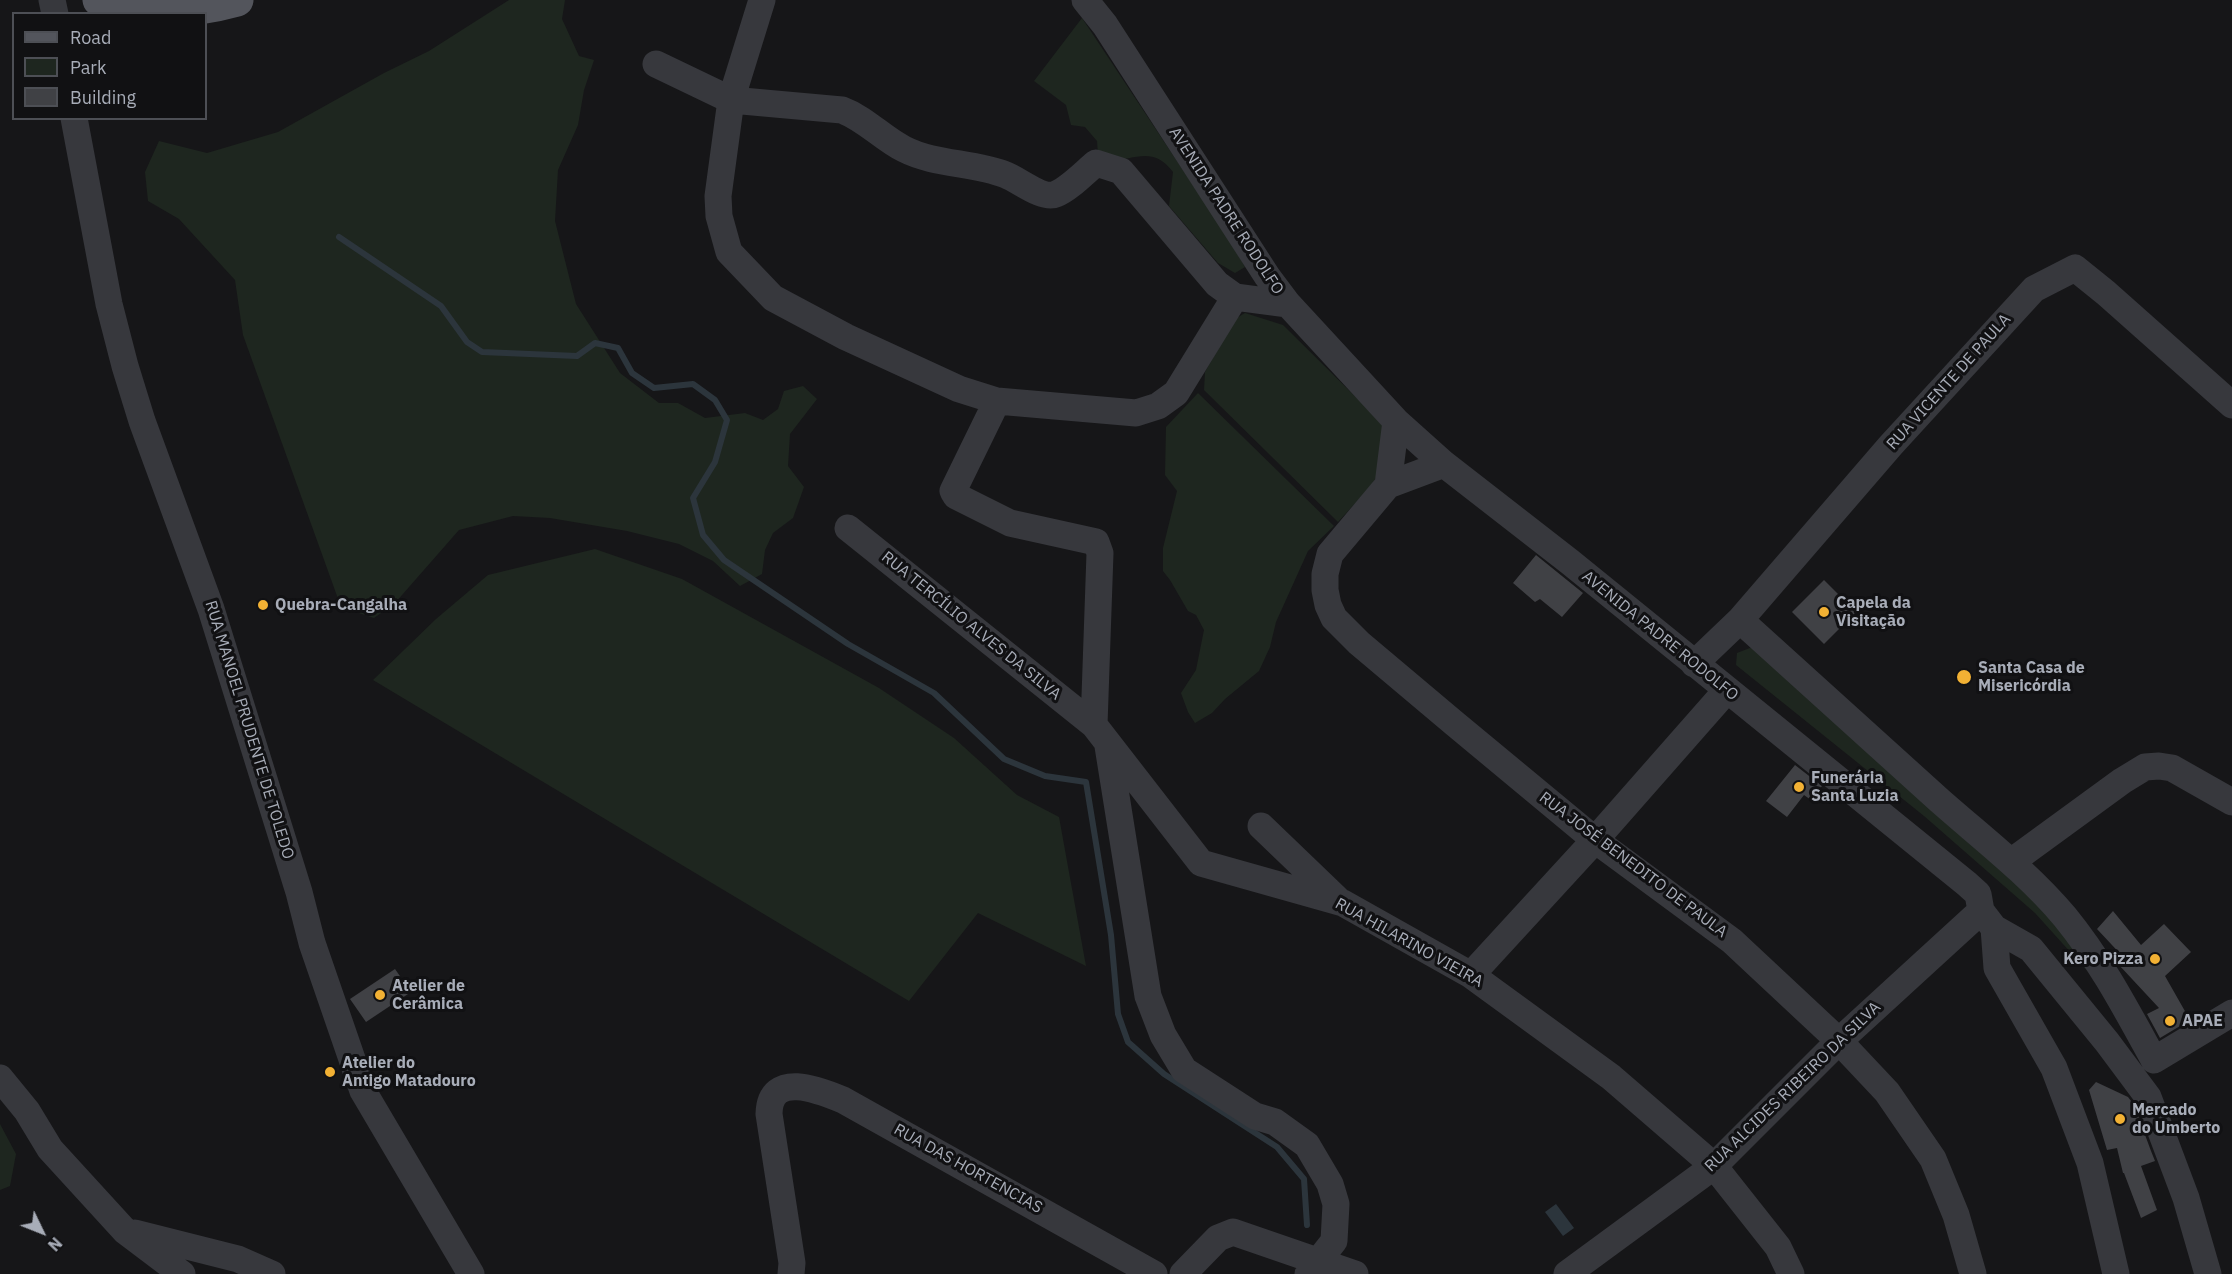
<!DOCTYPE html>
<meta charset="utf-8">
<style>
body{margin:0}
#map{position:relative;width:2232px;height:1274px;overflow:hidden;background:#161618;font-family:"IBM Plex Sans",sans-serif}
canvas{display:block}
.legend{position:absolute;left:12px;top:12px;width:195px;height:108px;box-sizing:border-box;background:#111113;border:2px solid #4d4f55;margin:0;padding:8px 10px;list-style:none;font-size:18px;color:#a8adb8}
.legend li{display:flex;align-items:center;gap:12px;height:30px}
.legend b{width:30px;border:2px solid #4d4f55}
.north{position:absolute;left:12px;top:1202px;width:60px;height:60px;-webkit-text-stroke:4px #111113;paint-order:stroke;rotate:133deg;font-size:16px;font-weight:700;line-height:24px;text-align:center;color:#a8adb8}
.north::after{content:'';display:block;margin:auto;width:21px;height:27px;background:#a8adb8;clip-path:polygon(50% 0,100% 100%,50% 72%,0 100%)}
</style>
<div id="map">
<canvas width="2232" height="1274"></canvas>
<ul class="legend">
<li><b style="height:8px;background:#53555c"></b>Road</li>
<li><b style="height:16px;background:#1e261f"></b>Park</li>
<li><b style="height:16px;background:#404145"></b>Building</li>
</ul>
<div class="north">N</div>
</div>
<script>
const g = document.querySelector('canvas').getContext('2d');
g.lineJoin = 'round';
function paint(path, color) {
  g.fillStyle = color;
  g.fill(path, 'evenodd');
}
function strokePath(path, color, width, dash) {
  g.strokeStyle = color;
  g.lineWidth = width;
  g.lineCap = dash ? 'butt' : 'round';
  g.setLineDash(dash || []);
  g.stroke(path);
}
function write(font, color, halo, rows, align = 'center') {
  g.font = font + ' "IBM Plex Sans",sans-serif';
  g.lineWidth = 6;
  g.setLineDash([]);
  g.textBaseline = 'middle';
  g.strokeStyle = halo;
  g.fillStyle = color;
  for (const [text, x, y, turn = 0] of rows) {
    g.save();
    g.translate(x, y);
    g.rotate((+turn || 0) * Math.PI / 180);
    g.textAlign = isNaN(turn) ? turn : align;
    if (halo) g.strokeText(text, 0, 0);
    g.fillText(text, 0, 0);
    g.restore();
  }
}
const green = new Path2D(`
 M509,0h56l-3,19 17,37 15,4 -10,30 -6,35 -20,45 -3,51 21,83 44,69 39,30h19l27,15 40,-5 18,7 15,-11 6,-18 19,-5 14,13 -27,35 -2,32 16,21 -11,31 -20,15 -8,17 -3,24 -22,12 -27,-25 -34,-17 -52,-13 -77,-13 -37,-2 -54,14 -64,73 -21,15 -33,-11 -98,-272 -8,-55 -56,-61 -31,-18 -3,-29 14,-31 48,12 71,-21 106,-59 45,-22z
 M1082,18l152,229 11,20 -10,6 -17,-10 -49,-57 4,-34c-19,-25 -36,-14 -64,-10l-11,-7 -1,-14 -12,-14 -14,-2 -5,-20 -32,-24z
 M1245,313l38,12 101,100 -4,45 -8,15 -34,37 -134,-132 1,-18 30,-53z
 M1198,393l136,133 -26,25 -32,71 -6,25 -11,24 -34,28 -13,14 -17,10 -7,-11 -7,-19 15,-23 8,-40 -8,-15 -8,-4 -18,-31 -7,-9v-23l14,-57 -12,-16 1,-48z
 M595,549l87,30 197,109 75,50 63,57 42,22 27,149 -108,-53 -69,88 -536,-321 63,-61 52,-44z
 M1755,646l291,262 72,97 -83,-92 -111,-97 -188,-151 1,-12z
 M0,1124l16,30 -6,32 -10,4z`);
const water = new Path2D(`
 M1556,1204l18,24 -11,8 -18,-24z`);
const stream = new Path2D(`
 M339,237l102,69 26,36 15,10 95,4 18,-13 23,5 14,25 22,15 39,-4 22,16 12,20 -12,42 -22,36 10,37 21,25 124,84 86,49 70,66 41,17 41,6 25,153 7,79 10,28 36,32 113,73 27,32 3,46`);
const building = new Path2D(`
 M1536,555l47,38 -21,24 -22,-18 -5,3 -22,-19z
 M1824,580l32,32 -32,32 -32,-32z
 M1795,765l27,21 -11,14 -7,-5 -17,22 -21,-16z
 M2113,911l28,34 23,-21 27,28 -26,24 25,44 -30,18 -13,-24 12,-6 -40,-43 7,-5 -29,-31z
 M395,969l16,23 -45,30 -16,-23z
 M2096,1082l32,15 6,8 17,46 4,10 -14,5 16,44 -16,8 -17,-45h-1l-6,-25 -10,2 -18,-60z`);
const minor = new Path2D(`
 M52,0l3,14
 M762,0l-31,100 -13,96 1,20 10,36 44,46 73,39 113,52 38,12 139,12 22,-7 18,-13 59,-96
 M1085,0l20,25 162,251 21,28 108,117 48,43 126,98 397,322 11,10 3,17 13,17 37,21 76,93 41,55 38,101 22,76
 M656,64l75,36 111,10c24,9 40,28 62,39 31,16 70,13 102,26 13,5 37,25 50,19 13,-5 29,-22 40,-31l25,8 96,113 18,13 53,7
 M74,118l35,186 16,62 17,55 69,188 88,283 13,51 51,148 108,183
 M997,401l-44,90 3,5 54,27 86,19 4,11 -6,172 107,138 142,40 128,72 140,102 103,89 64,81 13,27
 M1396,421l-8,64 56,-21
 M1388,485l-58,69 -5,20v16l3,15 6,13 25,25 95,80 141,117 137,101 107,100 48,51 46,67 23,56 17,59
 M848,528l246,197
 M1740,620c66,60 132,120 199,180 43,38 89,73 126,117 36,44 62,94 89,143
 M1694,664l46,-44 151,-175 143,-156 41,-21 31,25 126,112
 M1108,746l40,250 15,39 21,35 71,46 20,6 32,23 23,39 6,20 -2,37 -26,33
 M1261,826l76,73
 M2011,862l111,-81 23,-14 14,-1 13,2 60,34
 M1994,928l3,40 57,100 36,95 26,111
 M1471,975l124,-135 132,-150
 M2154,1060l78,-47
 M0,1078l27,33 23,38 75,82 57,43
 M135,1233l103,26 34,15
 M791,1274l1,-11 -23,-149c1,-44 50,-24 74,-14l311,174
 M1183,1274l35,-36 15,-6 122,42
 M1567,1274l147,-108 125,-125 142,-130`);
const major = new Path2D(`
 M99,0c46,15 91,13 138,0`);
const markers = [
 [263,605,6,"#f2b134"],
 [1824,612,6,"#f2b134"],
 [1964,677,8,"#f2b134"],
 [1799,787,6,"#f2b134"],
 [2155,959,6,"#f2b134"],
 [380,995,6,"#f2b134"],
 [2170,1021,6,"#f2b134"],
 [330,1072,6,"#f2b134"],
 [2120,1119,6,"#f2b134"]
];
const streetNames = [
 ["AVENIDA PADRE RODOLFO",1226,211,57],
 ["RUA VICENTE DE PAULA",1949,382,-48],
 ["RUA TERCÍLIO ALVES DA SILVA",971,626,39],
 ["AVENIDA PADRE RODOLFO",1660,636,39],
 ["RUA MANOEL PRUDENTE DE TOLEDO",249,730,73],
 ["RUA JOSÉ BENEDITO DE PAULA",1633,865,37],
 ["RUA HILARINO VIEIRA",1409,943,29],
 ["RUA ALCIDES RIBEIRO DA SILVA",1793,1087,-44],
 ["RUA DAS HORTENCIAS",968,1169,29]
];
const poiNames = [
 ["Capela da",1836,603],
 ["Visitação",1836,621],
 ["Quebra-Cangalha",275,605],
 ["Santa Casa de",1978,668],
 ["Misericórdia",1978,686],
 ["Funerária",1811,778],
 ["Santa Luzia",1811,796],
 ["Kero Pizza",2143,959,"right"],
 ["Atelier de",392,986],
 ["Cerâmica",392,1004],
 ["APAE",2182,1021],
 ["Atelier do",342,1063],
 ["Antigo Matadouro",342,1081],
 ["Mercado",2132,1110],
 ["do Umberto",2132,1128]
];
paint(green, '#1e261f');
paint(water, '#2c353c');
strokePath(stream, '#2c353c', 6);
paint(building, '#404145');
strokePath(minor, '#37383d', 27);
strokePath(major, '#53555c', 33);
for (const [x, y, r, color] of markers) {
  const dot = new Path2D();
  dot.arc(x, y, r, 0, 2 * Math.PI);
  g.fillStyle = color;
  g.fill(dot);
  strokePath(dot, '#111113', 2);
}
write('16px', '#a8adb8', '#111113', streetNames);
write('bold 16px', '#a8adb8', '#111113', poiNames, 'left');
</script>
